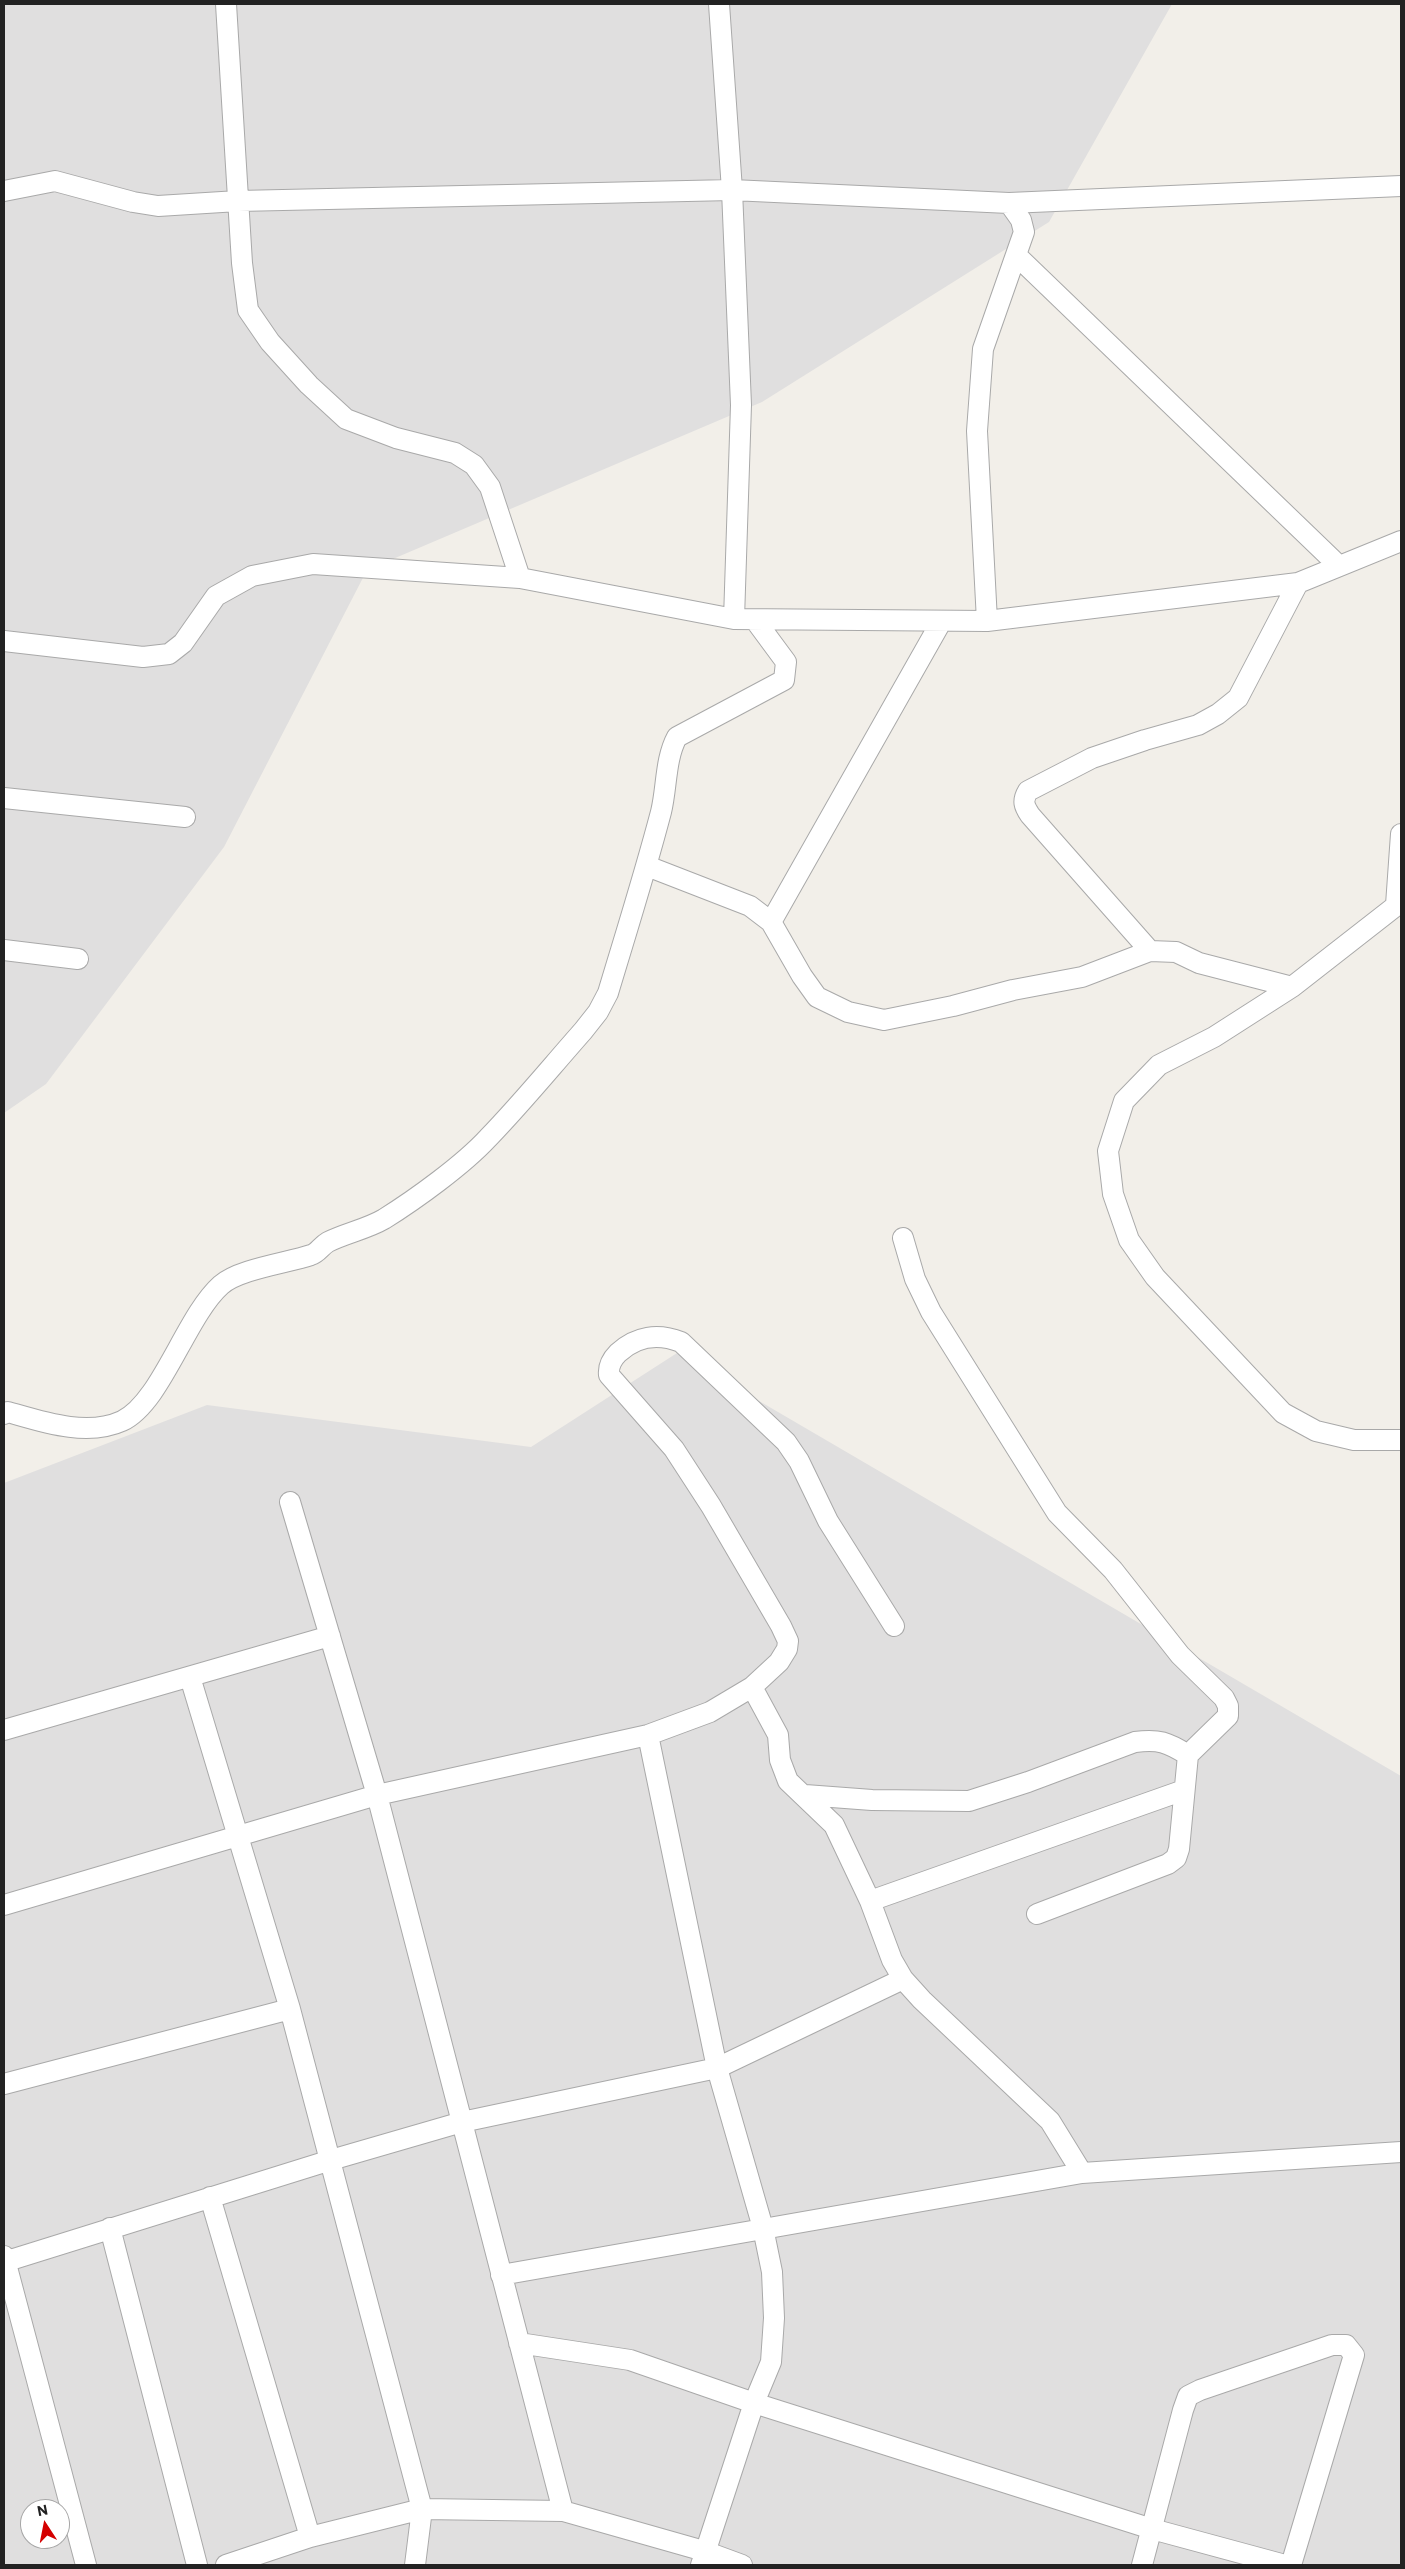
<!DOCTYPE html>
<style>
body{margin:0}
#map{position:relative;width:1405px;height:2569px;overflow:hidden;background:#f2efe9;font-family:Commissioner,sans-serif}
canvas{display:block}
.frame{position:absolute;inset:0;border:5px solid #222;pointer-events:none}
.north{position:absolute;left:20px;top:2499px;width:50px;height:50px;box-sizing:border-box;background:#fff;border:1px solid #a7a7a7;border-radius:50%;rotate:349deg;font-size:14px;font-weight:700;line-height:20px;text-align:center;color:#222}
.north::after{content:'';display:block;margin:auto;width:18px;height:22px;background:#d40000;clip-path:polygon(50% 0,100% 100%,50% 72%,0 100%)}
</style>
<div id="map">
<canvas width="1405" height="2569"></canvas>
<div class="frame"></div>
<div class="north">N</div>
</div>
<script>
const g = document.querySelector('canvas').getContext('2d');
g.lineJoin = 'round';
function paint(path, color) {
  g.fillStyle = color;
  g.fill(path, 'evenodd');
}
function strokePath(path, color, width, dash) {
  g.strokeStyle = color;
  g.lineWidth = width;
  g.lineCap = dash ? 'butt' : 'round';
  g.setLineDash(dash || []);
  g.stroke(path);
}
const residential = new Path2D(`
 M4,4h1168l-123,218 -287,180 -395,168 -143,277 -178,237 -42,29z
 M677,1353l724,423v789h-1397v-1082l203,-78 324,42zM30,2509h30v30h-30z`);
const street = new Path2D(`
 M226,4l16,259 6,47 22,32 39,43 37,34 50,19 59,15 19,12 16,22 30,91
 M719,4l13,186 9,215 -7,214
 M4,191l51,-10 78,21 25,4 80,-5 494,-11 277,13 392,-17
 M1017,256l322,310
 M987,621l-10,-190 6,-82 41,-117 -3,-12 -12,-17
 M4,641l139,16 26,-3 14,-11 33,-47 36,-20 61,-12 207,14 214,41 253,2 311,-38 103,-42
 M4,798l181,19
 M647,866l103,40 21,16 31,54 15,21 31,15 36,8 69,-14 60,-16 69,-13 68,-26 26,1 23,11 93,24
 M1401,902l-109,85 -78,50 -55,28 -35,36 -16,50 5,43 16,46 26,37 128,136 33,18 38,9h47
 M1396,905l5,-71
 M771,922l170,-300
 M4,950l74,9
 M1150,951l-120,-136c-6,-9 -8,-14 -2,-24l64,-33 53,-18 53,-15 20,-11 20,-16 60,-115
 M903,1238l12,41 16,33 126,201 56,57 67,85 44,43 4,8v10l-40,39 -9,94 -3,9 -8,6 -131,50
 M4,1414l4,-2c35,10 79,25 114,9 39,-18 64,-105 99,-136 18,-16 66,-22 90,-30 7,-2 10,-9 17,-13 18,-9 39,-13 56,-23 32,-20 79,-54 104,-81 33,-34 64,-72 95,-107l15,-19 10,-19c18,-60 37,-120 53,-181 6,-24 4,-53 16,-75l107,-57 2,-18 -31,-42
 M290,1502l87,293 186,716
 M190,1677l100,332 132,500 -7,56
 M752,1687l26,48 2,25 8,21 46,44 36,76 22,59 11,19 19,21 128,121 32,52
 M4,1730l326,-94
 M648,1735l69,333 46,160 9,44 2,46 -3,44 -17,41 -53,162
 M805,1795l67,5 97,1 59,-19 107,-40c24,-3 32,0 53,13
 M870,1901l314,-111
 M4,1905l373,-110 271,-60 62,-23 42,-25 27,-25 8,-13 1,-8 -7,-15 -70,-120 -37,-57 -65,-74c-1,-9 3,-16 9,-22 18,-17 40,-20 63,-11l105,100 13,19 29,60 66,105
 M4,2084l286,-75
 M210,2197l100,340
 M110,2228l87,337
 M4,2256l82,309
 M4,2262l327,-102 131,-38 255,-54 186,-89
 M501,2275l581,-102 319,-21
 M519,2343l111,17 124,43 398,126 133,36
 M226,2565l84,-28 112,-28 141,2 141,40 38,14
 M1142,2565l41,-155 5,-14 12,-6 132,-45h14l8,10 -63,210`);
paint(residential, '#e0dfdf');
strokePath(street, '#a9a9a9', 22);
strokePath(street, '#fff', 20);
</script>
